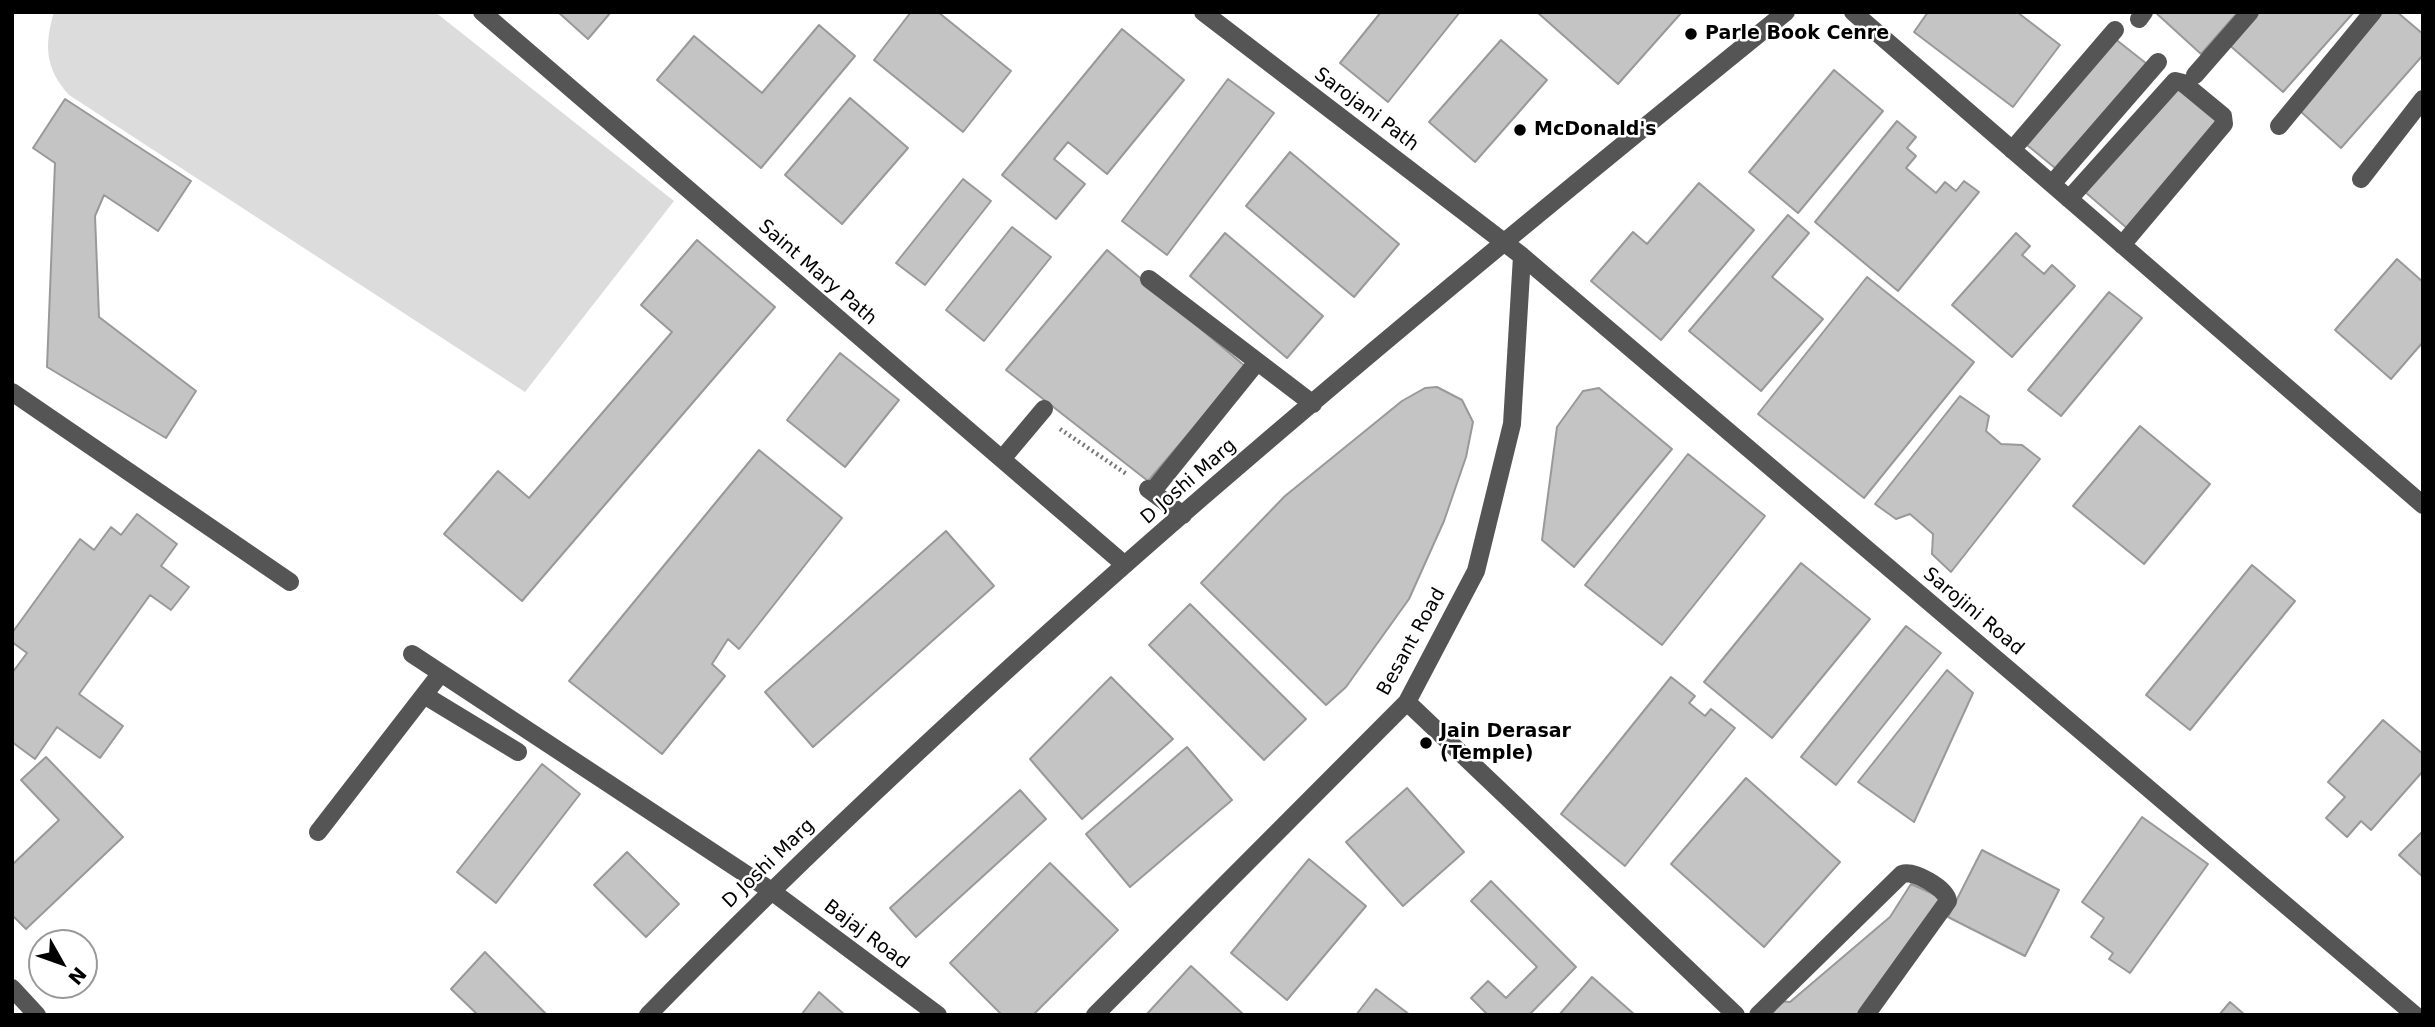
<!DOCTYPE html>
<style>
body{margin:0}
#map{position:relative;width:2435px;height:1027px;overflow:hidden;background:#fff;font-family:"DejaVu Sans",sans-serif}
canvas{display:block}
.frame{position:absolute;inset:0;border:14px solid #000;pointer-events:none}
.north{position:absolute;left:28px;top:929px;width:70px;height:70px;box-sizing:border-box;background:#fff;border:2px solid #999;border-radius:50%;rotate:130deg;font-size:19px;font-weight:700;line-height:28px;text-align:center;color:#000}
.north::after{content:'';display:block;margin:auto;width:24px;height:32px;background:#000;clip-path:polygon(50% 0,100% 100%,50% 72%,0 100%)}
</style>
<div id="map">
<canvas width="2435" height="1027"></canvas>
<div class="frame"></div>
<div class="north">N</div>
</div>
<script>
const g = document.querySelector('canvas').getContext('2d');
g.lineJoin = 'round';
function paint(path, color) {
  g.fillStyle = color;
  g.fill(path, 'evenodd');
}
function strokePath(path, color, width, dash) {
  g.strokeStyle = color;
  g.lineWidth = width;
  g.lineCap = dash ? 'butt' : 'round';
  g.setLineDash(dash || []);
  g.stroke(path);
}
function write(font, color, halo, rows, align = 'center') {
  g.font = font + ' "DejaVu Sans",sans-serif';
  g.lineWidth = 5;
  g.setLineDash([]);
  g.textBaseline = 'middle';
  g.strokeStyle = halo;
  g.fillStyle = color;
  for (const [text, x, y, turn = 0] of rows) {
    g.save();
    g.translate(x, y);
    g.rotate((+turn || 0) * Math.PI / 180);
    g.textAlign = isNaN(turn) ? turn : align;
    if (halo) g.strokeText(text, 0, 0);
    g.fillText(text, 0, 0);
    g.restore();
  }
}
const green = new Path2D(`
 M54,12h381l239,189 -149,191 -456,-297c-24,-26 -25,-50 -15,-83z`);
const building = new Path2D(`
 M558,12h53l-23,27z
 M911,12h27l73,59 -48,61 -89,-72z
 M1381,12h79l-72,90 -48,-39z
 M1537,12h145l-64,72z
 M1928,12h89l43,33 -47,62 -99,-75z
 M2155,12h83l-37,42z
 M2254,12h100l-71,80 -56,-49z
 M2383,12h14l26,22v21l-82,93 -42,-38z
 M819,25l36,31 -94,112 -104,-88 37,-44 68,57z
 M1122,29l62,51 -77,94 -39,-32 -14,17 31,25 -29,35 -54,-44z
 M2114,38l33,26 -87,108 -33,-27z
 M1501,40l46,40 -72,82 -46,-40z
 M1834,70l49,41 -85,102 -49,-41z
 M1228,79l46,34 -107,142 -45,-34z
 M2179,84l42,36 -93,109 -44,-38z
 M850,98l58,50 -66,76 -57,-49z
 M65,99l126,82 -33,50 -54,-36 -9,21 4,101 97,74 -30,47 -119,-71 8,-204 -22,-15z
 M1897,121l19,16 -9,11 9,8 -10,12 30,25 9,-11 11,9 8,-10 15,11 -81,99 -83,-69z
 M1290,152l109,92 -45,53 -108,-91z
 M963,179l28,22 -66,84 -29,-22z
 M1699,183l55,47 -93,110 -70,-59 42,-49 14,12z
 M1788,215l21,18 -37,44 51,42 -62,72 -72,-60z
 M1012,227l39,30 -67,84 -38,-31z
 M1225,233l98,83 -36,42 -97,-82z
 M2016,233l14,13 -8,9 22,19 8,-9 23,21 -63,71 -60,-52z
 M697,240l78,67 -253,294 -78,-67 54,-63 31,27 143,-166 -31,-27z
 M1107,250l139,117 -98,114 -142,-111z
 M2397,259l26,23v60l-32,37 -56,-49z
 M1867,277l107,85 -110,136 -106,-84z
 M2109,292l33,26 -81,98 -33,-26z
 M840,353l59,47 -54,67 -58,-47z
 M1437,387l25,13 11,22 -7,35 -22,64 -35,78 -63,88 -20,18 -125,-122 84,-87 117,-95 23,-13z
 M1599,388l73,61 -98,118 -32,-27 15,-113 26,-36z
 M1960,396l29,20 -3,15 15,13 21,1 18,14 -89,113 -19,-18 1,-20 -23,-20 -14,5 -21,-15z
 M2140,426l70,58 -66,80 -71,-58z
 M759,450l83,68 -103,131 -11,-10 -16,25 13,12 -63,78 -93,-73z
 M1688,454l77,62 -103,129 -77,-60z
 M137,514l40,30 -16,22 28,21 -18,23 -21,-15 -71,99 44,32 -23,32 -43,-31 -22,32 -23,-17v-69l15,-20 -15,-11v-9l68,-94 14,11 17,-23 10,8z
 M946,531l48,55 -181,161 -48,-55z
 M1801,563l69,56 -98,119 -68,-56z
 M2252,565l43,36 -105,129 -44,-35z
 M1190,604l116,115 -42,41 -115,-115z
 M1906,626l35,27 -105,132 -35,-28z
 M1947,670l26,23 -59,129 -56,-40z
 M1111,677l62,62 -91,80 -52,-60z
 M1671,677l24,19 -6,7 16,13 6,-7 24,19 -110,138 -64,-52z
 M2383,720l40,34v17l-52,59 -10,-9 -14,16 -21,-19 19,-21 -17,-15z
 M1187,747l45,53 -102,87 -44,-53z
 M46,757l77,80 -97,92 -14,-14v-54l2,2 45,-43 -38,-40z
 M542,764l38,30 -84,109 -39,-31z
 M1746,778l94,84 -76,85 -93,-83z
 M1407,788l57,64 -61,54 -57,-64z
 M1020,790l26,29 -130,118 -26,-29z
 M2142,817l66,47 -78,109 -21,-14 4,-6 -22,-16 13,-19 -22,-16z
 M2423,831v46l-24,-22z
 M1982,850l77,40 -34,66 -77,-39z
 M627,852l52,52 -33,33 -52,-52z
 M1309,859l57,47 -79,94 -56,-47z
 M1050,863l68,67 -85,85h-31l-52,-52z
 M1491,881l85,86 -47,48h-41l-17,-17 17,-17 18,17 31,-31 -66,-66z
 M1911,884l31,14 -85,117h-85l8,-14 10,1 100,-85z
 M485,952l62,63h-69l-27,-26z
 M1191,966l53,49h-98z
 M1592,977l43,38h-76z
 M1376,989l34,26h-54z
 M819,992l26,23h-44z
 M2230,1002l15,13h-26z`);
const path = new Path2D(`
 M1060,429l68,46`);
const minor = new Path2D(`
 M482,12l643,553
 M1203,12l319,244 893,759
 M1853,12l570,493
 M2139,19l5,-7
 M2195,75l55,-63
 M2279,126l94,-114
 M2012,150l103,-120
 M2361,179l62,-80
 M2052,184l106,-122
 M2069,199l106,-118 8,2 40,33 1,8 -102,121
 M1149,279l164,125
 M12,392l278,190
 M1002,459l42,-50
 M1148,489l35,26
 M1152,492l105,-130
 M412,654l358,236 168,125
 M424,695l94,57
 M1407,702l329,313
 M318,832l123,-159
 M12,988l25,27
 M648,1015c353,-362 746,-685 1138,-1003
 M1095,1015l312,-313 69,-131 36,-147 10,-168
 M1758,1015l144,-141c12,-4 44,14 46,27l-82,114`);
const markers = [
 [1691,34,7,"#000"],
 [1520,130,7,"#000"],
 [1426,743,7,"#000"]
];
const poiNames = [
 ["Parle Book Cenre",1705,34],
 ["McDonald's",1534,130],
 ["Jain Derasar",1440,732],
 ["(Temple)",1440,754]
];
const streetNames = [
 ["Sarojani Path",1366,110,37],
 ["Saint Mary Path",817,273,41],
 ["D Joshi Marg",1189,482,-41],
 ["Sarojini Road",1973,612,40],
 ["Besant Road",1412,642,-61],
 ["D Joshi Marg",769,864,-44],
 ["Bajaj Road",866,935,37]
];
paint(green, '#dcdcdc');
paint(building, '#c4c4c4');
strokePath(building, '#999', 2);
strokePath(path, '#777', 4.5, [2, 3.5]);
strokePath(minor, '#555', 18);
for (const [x, y, r, color] of markers) {
  const dot = new Path2D();
  dot.arc(x, y, r, 0, 2 * Math.PI);
  g.fillStyle = color;
  g.fill(dot);
  strokePath(dot, '#fff', 2.5);
}
write('bold 19px', '#000', '#fff', poiNames, 'left');
write('19px', '#000', '#fff', streetNames);
</script>
